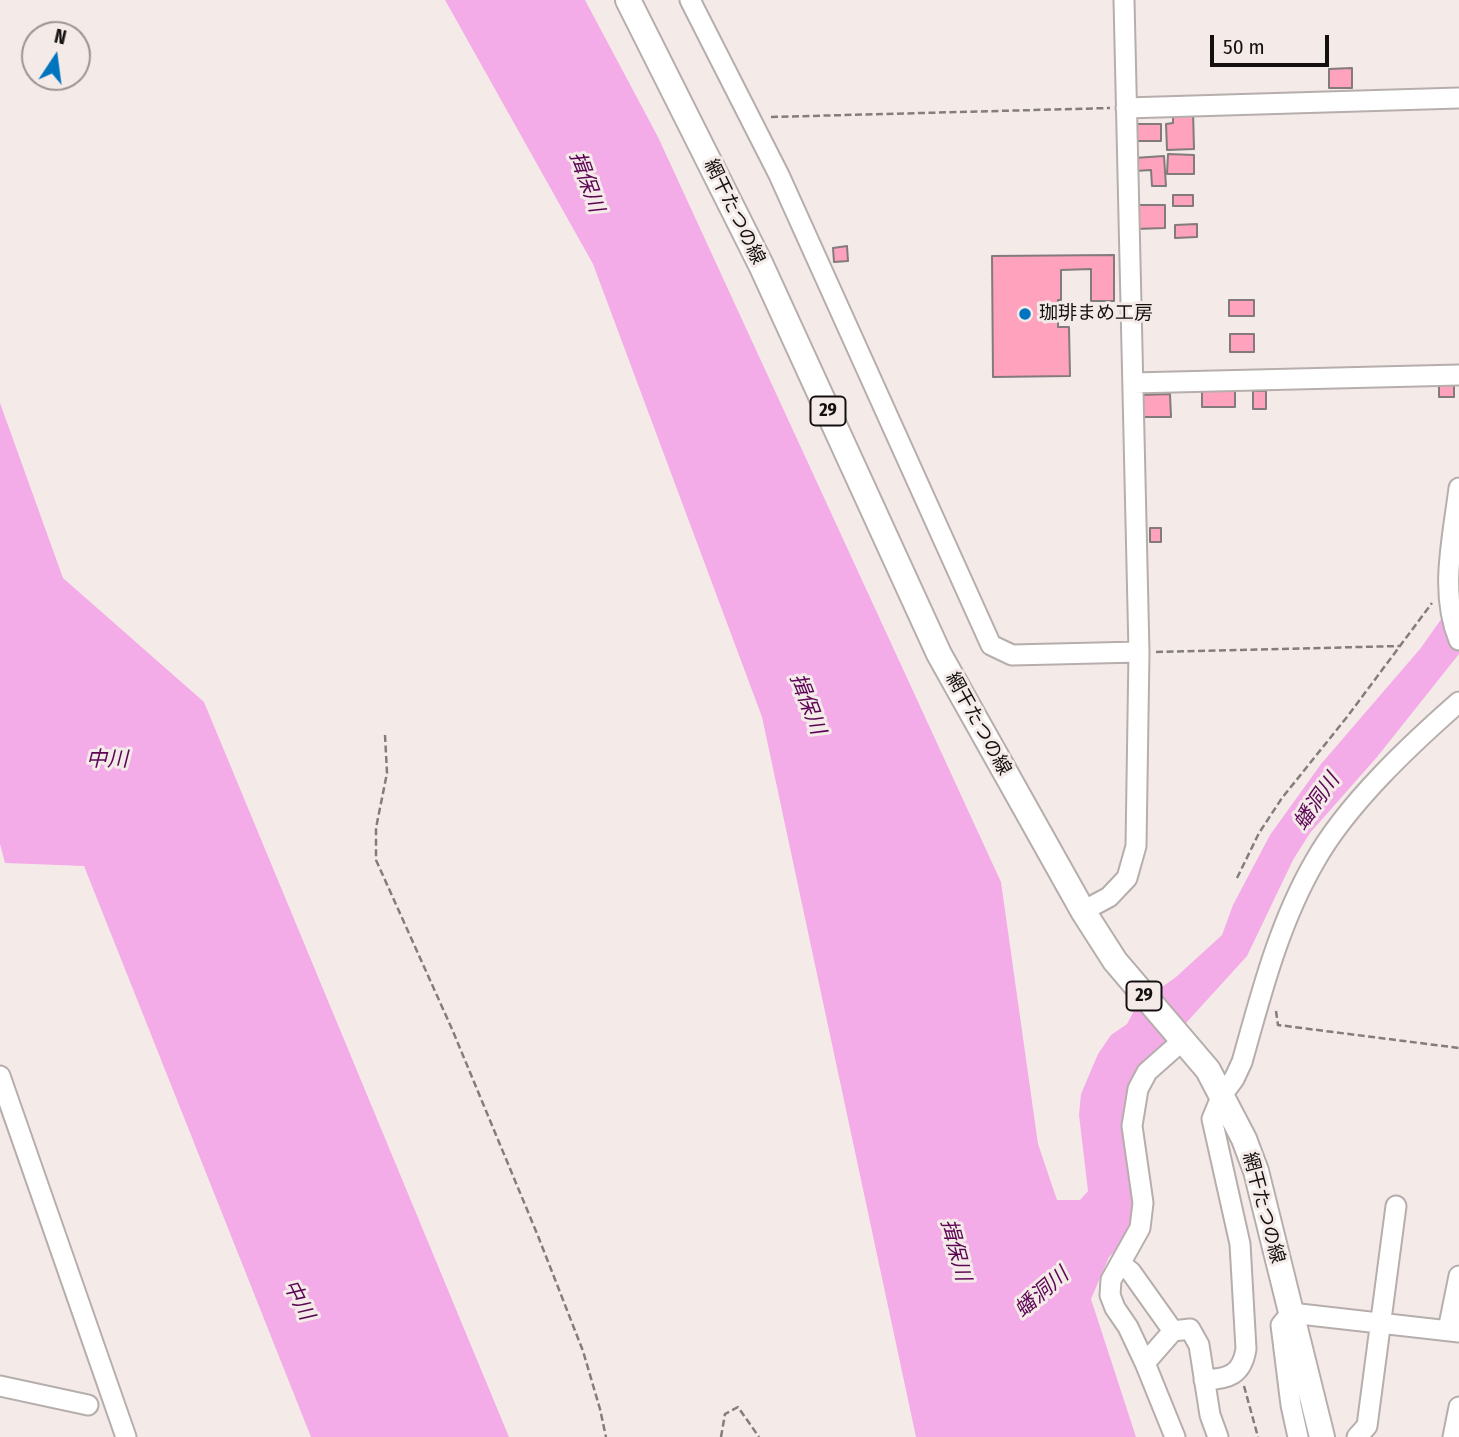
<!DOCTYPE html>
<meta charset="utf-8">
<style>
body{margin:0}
#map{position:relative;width:1459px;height:1437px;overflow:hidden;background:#f4ebe9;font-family:"Fira Sans Condensed",sans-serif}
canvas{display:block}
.north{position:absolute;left:21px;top:21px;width:70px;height:70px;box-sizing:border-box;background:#f4ebe9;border:2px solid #9a9392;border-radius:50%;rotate:13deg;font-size:19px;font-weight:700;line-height:28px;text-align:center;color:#13100f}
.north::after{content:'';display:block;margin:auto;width:24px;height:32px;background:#0074be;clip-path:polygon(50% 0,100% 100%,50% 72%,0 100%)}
.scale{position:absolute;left:1210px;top:35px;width:119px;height:32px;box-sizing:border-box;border:4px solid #13100f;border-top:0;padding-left:9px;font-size:21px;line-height:24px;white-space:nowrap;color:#13100f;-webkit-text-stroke:5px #f4ebe9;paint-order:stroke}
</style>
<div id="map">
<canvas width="1459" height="1437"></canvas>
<div class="north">N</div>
<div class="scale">50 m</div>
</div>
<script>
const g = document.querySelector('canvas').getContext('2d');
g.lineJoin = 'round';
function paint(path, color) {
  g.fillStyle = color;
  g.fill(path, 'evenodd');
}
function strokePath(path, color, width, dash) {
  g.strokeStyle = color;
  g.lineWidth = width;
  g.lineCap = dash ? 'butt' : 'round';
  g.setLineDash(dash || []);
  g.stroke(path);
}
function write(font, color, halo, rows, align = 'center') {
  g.font = font + ' "Fira Sans Condensed","Noto Sans JP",sans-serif';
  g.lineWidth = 6;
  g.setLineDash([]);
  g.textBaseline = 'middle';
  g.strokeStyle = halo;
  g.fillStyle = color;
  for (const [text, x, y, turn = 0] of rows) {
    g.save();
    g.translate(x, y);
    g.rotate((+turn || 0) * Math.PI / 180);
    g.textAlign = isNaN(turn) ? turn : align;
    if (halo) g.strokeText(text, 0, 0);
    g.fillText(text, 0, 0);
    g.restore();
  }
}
const water = new Path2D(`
 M445,0h140l73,137 343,745 37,262 19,56h23l8,-9 -9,-76 2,-21 17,-40 13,-19 16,-11 10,-19 39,-28 46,-42 11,-30 37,-70 51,-71 99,-115 39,-55v60l-82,103 -67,76 -17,27 -46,96 -80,88 -18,14 -20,97 4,48 -1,17 -11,25 -12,12 -18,42 45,138h-220l-154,-720 -169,-453z
 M0,403l63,175 141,124 305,735h-198l-227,-571 -79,-3 -5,-19z`);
const building = new Path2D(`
 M1352,68v20h-23v-19z
 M1193,110l1,39 -27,1 -1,-26 7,-1v-12z
 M1137,124h24v17h-24z
 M1168,154l26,1v19h-27z
 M1164,156l2,30h-14l-1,-16 -16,1 -1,-13z
 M1173,195h20v11h-20z
 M1136,205h29v23l-29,1z
 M1197,224v13l-22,1v-13z
 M847,246l1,15 -14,1 -1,-14z
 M1114,255v46h-23v-32l-30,1v30h-3v27h11l1,49 -77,1 -1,-121z
 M1229,300h25v16h-25z
 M1230,334h24v18h-24z
 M1439,382h15v15h-15z
 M1235,389v18h-33v-17z
 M1253,391h13v18h-13z
 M1170,394l1,23h-30v-22z
 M1150,528h11v14h-11z`);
const path = new Path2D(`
 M771,117l339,-9
 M1156,652l245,-6
 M385,735l2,38 -11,55v32l76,169 86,207 45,115 17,58 6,28
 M1237,878l22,-45 23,-35 65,-81 85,-114
 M1276,1011l2,14 181,23
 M1244,1386l14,51
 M721,1437l4,-23 13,-7 21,30`);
const minor = new Path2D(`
 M690,0l89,175 212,470 21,10 127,-3
 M1126,108l333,-10
 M1133,383l326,-8
 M1459,488c-6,50 -20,104 0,152
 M1083,911l26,-14 18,-19 9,-32 3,-194 -15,-652
 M0,1076l126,361
 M1121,1264l10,8 42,59 17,-2 9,16 11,70 8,22
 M1448,1330l11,-54
 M1145,1363l28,-32
 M1204,1380c24,-1 38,-5 42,-31l-6,-105 -28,-125 10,-24 12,-16 8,-17c19,-68 37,-139 73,-201 32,-57 95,-116 144,-159
 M0,1386l88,19
 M1175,1437l-30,-74 -17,-36 -13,-19 -5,-13 1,-15 29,-52 3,-25 -11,-77 6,-37 9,-17 35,-31
 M1298,1437l-7,-32 -10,-80 10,-12 168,19
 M1357,1437l10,-11 29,-220
 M1453,1437l6,-30`);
const major = new Path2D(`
 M628,0l133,265 178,389 144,257 32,50 93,109 36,69 12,32 66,266`);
const markers = [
 [1025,314,7,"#0074be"]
];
const shields = [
 [828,411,35],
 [1144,996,35]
];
const shieldNames = [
 ["29",828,411],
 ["29",1144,996]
];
const streetNames = [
 ["網干たつの線",734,212,64],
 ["網干たつの線",978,724,61],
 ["網干たつの線",1263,1208,75]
];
const poiNames = [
 ["珈琲まめ工房",1039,314]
];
const waterNames = [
 ["揖保川",586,182,70],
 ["揖保川",807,704,69],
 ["中川",107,760],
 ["蟠洞川",1317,802,-55],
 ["揖保川",955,1250,75],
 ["蟠洞川",1042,1293,-41],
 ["中川",298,1300,63]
];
paint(water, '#f4ace8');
paint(building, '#fea2bd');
strokePath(building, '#827a7c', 2);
strokePath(minor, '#b6aeac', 23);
strokePath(major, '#b6aeac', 28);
strokePath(path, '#837d7c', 2.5, [7, 3.5]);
strokePath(minor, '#fff', 19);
strokePath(major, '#fff', 24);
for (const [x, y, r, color] of markers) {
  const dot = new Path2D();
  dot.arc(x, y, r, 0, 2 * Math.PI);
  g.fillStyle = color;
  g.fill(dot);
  strokePath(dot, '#f4ebe9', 2.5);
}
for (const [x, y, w] of shields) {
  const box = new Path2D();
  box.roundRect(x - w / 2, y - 14.5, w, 29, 5);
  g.fillStyle = '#f4ebe9';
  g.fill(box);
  strokePath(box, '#13100f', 2);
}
write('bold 18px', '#13100f', null, shieldNames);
write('19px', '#13100f', '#f4ebe9', streetNames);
write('19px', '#13100f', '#f4ebe9', poiNames, 'left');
write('italic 21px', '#5c0555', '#f4ebe9', waterNames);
</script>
